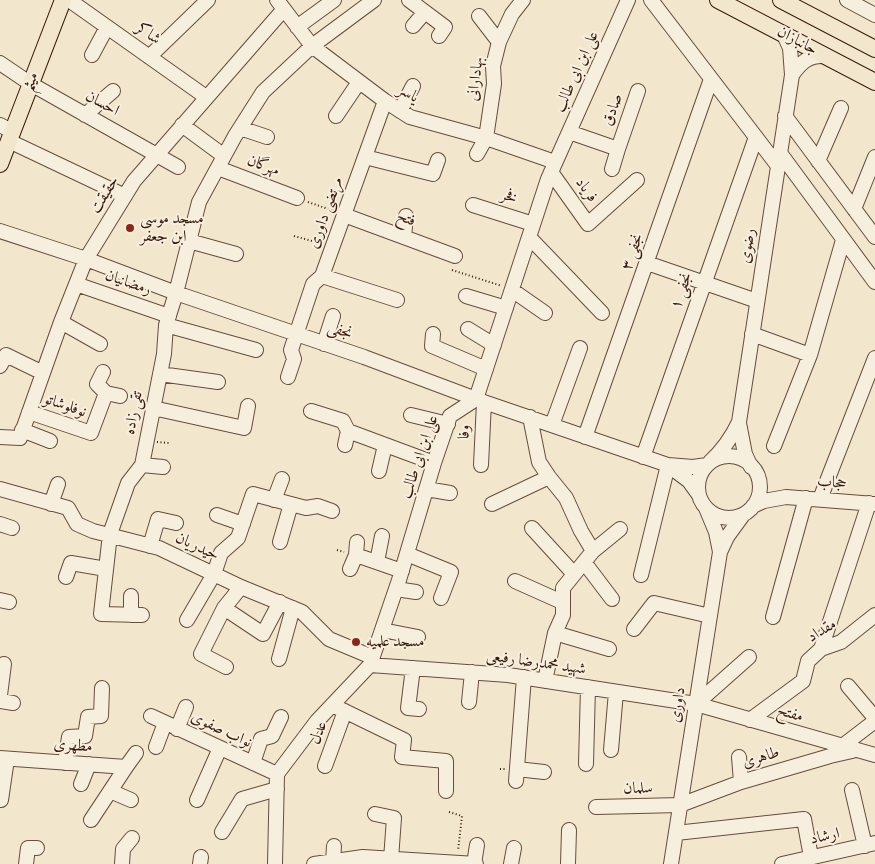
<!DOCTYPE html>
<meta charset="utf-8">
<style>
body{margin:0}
canvas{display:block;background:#f2e7cd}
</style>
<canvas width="875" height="864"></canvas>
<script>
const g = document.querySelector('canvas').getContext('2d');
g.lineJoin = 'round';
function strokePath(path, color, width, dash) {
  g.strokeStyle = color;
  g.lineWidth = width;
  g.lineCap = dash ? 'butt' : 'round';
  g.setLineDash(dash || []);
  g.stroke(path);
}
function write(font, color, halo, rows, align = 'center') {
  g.font = font + ' "Libre Bodoni",Amiri,serif';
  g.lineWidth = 4;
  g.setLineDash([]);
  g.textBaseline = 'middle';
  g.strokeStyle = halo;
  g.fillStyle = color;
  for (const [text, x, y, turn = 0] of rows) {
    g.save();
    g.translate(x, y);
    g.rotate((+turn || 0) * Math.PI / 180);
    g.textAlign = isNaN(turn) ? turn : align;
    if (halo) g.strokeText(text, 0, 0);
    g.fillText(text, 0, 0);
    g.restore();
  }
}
const path = new Path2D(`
 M308,202l26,9
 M294,236l29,8
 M452,270l50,16
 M157,442l12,1
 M337,550l7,2
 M500,769h7
 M449,812l13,4 -4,35`);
const minor = new Path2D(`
 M69,0l137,97
 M277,0l35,46 73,55 25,16 76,21 69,24
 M409,0l36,27 -6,9
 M651,0l127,166
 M847,0l28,15
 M479,16l20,26
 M413,26l12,-14
 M297,27l37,-27
 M92,55l15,-28
 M149,57l59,-57
 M0,63l31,21 147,83
 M792,75c9,-13 17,-20 33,-19
 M400,111l13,-25
 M85,115l28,-24
 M336,116l23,-34
 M785,116l90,121
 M0,125l13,7
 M182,125l42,31
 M240,128l27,9
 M569,132l49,17 20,-58
 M9,141l116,55
 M780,153l95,129
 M477,154l9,-16 8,-54 -1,-18 6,-24 13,-28 11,-14
 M365,157l68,17 5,-14
 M818,161l23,-53
 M218,168l79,30
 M612,169l6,-20
 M551,172l37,52 49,-44
 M473,205l60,19
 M854,209l21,-52
 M344,215l111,41
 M0,231l86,28 90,34 188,64 120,45 184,63 25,2 14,-2
 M404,237l2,-21
 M529,237l73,76
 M189,241l47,13
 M647,263l110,38
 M322,276l75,24
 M76,284l93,32
 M512,290l33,23
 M466,296l40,12
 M61,322l39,22
 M166,325l90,25
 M468,329l26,16
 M433,334l-1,12 54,23
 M752,334l58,21
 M324,344l9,-28
 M0,366l6,-11 37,18
 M103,372l-6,12 9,9
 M160,374l58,8
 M288,377l6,-18 -3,-9 22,-66 9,-8 63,-175
 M153,408l91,20 4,-22
 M311,411l32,10 5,10 86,32
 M29,412l62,21 15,-40 14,3
 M411,415l37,9
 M530,417l9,45 10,15 17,21 15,33 12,20 -30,37v27l-8,18 -10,48
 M739,423l6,31 6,13
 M552,425l28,-77
 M22,430l28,11
 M0,437l20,1 41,-116 25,-63 48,-78 150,-172
 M585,437l126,-358
 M345,445l3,-14
 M774,446l36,-91 33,-115
 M698 487a31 31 0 1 1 62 0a31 31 0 1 1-62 0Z
 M643,457l113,-320
 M710,462c13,-12 21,-23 29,-40l53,-347 -2,-27 -6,-13
 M142,465l21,2
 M481,465l3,-63
 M669,466l20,15 10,14
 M379,471l6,-26
 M0,489l68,19 9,16 16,7 66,17 82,39 61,25 27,27 43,18
 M426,489l24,4
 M820,499l55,-141
 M274,500l8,-21
 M51,504l7,-20
 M492,504l57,-27
 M753,506l11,-5 22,-4 89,7
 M706,508l10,24 4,20
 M217,515l26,9
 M0,524l12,4
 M532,528l42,46
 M280,542l11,-38
 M357,542l-1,13 46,16
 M150,546l8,-27 18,4
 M593,551l27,-22
 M407,554l44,18 -10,26
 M377,562l5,-26
 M584,562l28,37
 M350,569l6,-14
 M641,575l27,-110
 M66,577l5,-14 35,6
 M515,581l47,21
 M396,589l20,3
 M0,600l9,2
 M224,608l39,26 17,-32
 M131,615v-19
 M142,615l-41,-1 9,-80 18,-51 14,-18 22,-111 2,-29 10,-32 23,-91 36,-66 28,-44 49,-46 62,-46
 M773,617l33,-119
 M187,620l27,-46 7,-21 17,-15 15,-44 53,14 12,-2 14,5
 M634,629l20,-26 56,13
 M382,630l36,7
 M555,633l54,16
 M821,649l48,-146
 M279,659l14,-51
 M370,665l138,10 188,29 179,51
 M226,667l-25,-13 23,-46 17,-21
 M413,668l-5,40 11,1
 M848,686l27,32
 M0,695l4,-31
 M0,701l13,2
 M469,702l3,-30
 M696,704l53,-47
 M332,705l72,35 -2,17 44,4v30
 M151,716l126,58
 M750,720l53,-39 5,-20 13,-12 20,-7 34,-27
 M177,729l9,-22
 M156,747l9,-24
 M841,747l34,-26
 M611,750l5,-58
 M739,757l2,25
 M0,758l126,9 10,-14
 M65,763l4,-26 16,-1 3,-19 13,-1 1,-28
 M253,763l8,-24 11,-3 9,-19
 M586,764l2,-77
 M325,766l20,-55
 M517,769l27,3
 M516,781l8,-104
 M81,784l8,-20
 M852,790l13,56
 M110,791l21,9
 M1,800l6,-41
 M197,800l23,-52
 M596,807l84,-2 61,-23 89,-26 22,-5
 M375,814l19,4 -3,41
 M91,820l35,-53
 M222,832l20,-33 35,-10
 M676,833l128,-14 7,38
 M333,862l1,-16
 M26,864l2,-16h9
 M122,864l1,-15 9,-11
 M200,864l1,-7
 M275,864l2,-90 40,-53 53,-56 29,-85 35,-117 16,-47 26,-17 72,-220 80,-179
 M314,864l49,-7 113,7
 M474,864l3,-19
 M511,864l3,-16
 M568,864l1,-34
 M671,864l49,-312 7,-15 16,-22
 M782,864l93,-21`);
const major = new Path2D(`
 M718,0l157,82
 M781,0l94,49
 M0,164l63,-164`);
const markers = [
 [130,228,5,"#8f2418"],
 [356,642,5,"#8f2418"]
];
const streetNames = [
 ["شاکر",148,34,35],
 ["جانبازان",797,41,28],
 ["علی ابن ابی طالب",577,72,-66],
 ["بهادارانی",476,79,-83],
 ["میثم",31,82,-69],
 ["یاسر",408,94,30],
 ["احسان",102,104,29],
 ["صادق",613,110,-71],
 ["مهرگان",263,166,21],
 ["فریاد",586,190,54],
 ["حقیقت",105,195,-58],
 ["فخر",509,197,17],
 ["مرتضی داوری",326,213,-70],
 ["فتح",406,219,20],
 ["رضوی",748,246,-81],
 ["نجفی ۳",633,252,-71],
 ["رمضانیان",128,283,19],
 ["نجفی ۱",682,291,-71],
 ["نجفی",340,331,19],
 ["نوفلوشاتو",65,406,19],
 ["تقی زاده",134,413,-79],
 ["وفا",465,432,-87],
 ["علی ابن ابی طالب",420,457,-71],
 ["حجاب",832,483,5],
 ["حیدریان",197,547,25],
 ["مقداد",822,631,-31],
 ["شهید محمدرضا رفیعی",536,663,8],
 ["داوری",678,705,-81],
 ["مفتح",790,714,16],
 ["نواب صفوی",221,730,25],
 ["عدل",319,733,-70],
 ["مطهری",73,746,4],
 ["طاهری",761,758,-17],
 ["سلمان",638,789,-1],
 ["ارشاد",825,837,-12]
];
const poiNames = [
 ["مسجد موسی",140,219],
 ["ابن جعفر",140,237],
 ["مسجد علمیه",366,642]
];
strokePath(minor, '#664d3e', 16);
strokePath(major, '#381a0e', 18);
strokePath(path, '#381a0e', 2, [1, 2.5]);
strokePath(minor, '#f7efde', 14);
strokePath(major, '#f2e7cd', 16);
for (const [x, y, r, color] of markers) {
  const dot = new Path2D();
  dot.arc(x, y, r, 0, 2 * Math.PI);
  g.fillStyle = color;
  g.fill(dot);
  strokePath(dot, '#f7efde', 2);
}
write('16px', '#381a0e', '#f7efde', streetNames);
write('16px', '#381a0e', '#f7efde', poiNames, 'left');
</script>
